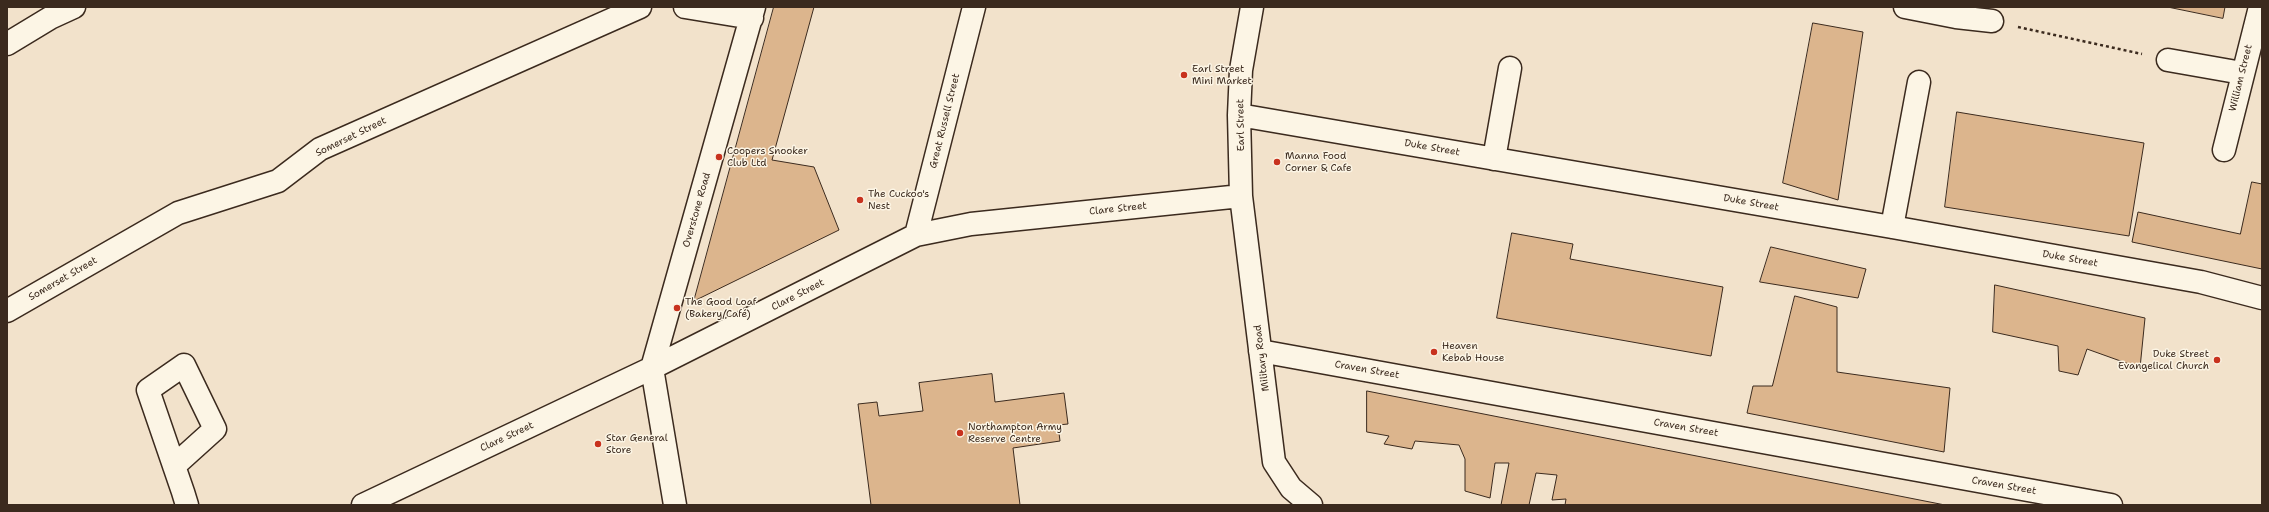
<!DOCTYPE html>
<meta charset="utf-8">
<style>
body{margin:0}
#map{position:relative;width:2269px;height:512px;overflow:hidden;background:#f2e2cb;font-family:"Shantell Sans",sans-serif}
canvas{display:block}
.frame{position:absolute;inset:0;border:8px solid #3b2a1e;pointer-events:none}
</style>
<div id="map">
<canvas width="2269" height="512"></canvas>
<div class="frame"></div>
</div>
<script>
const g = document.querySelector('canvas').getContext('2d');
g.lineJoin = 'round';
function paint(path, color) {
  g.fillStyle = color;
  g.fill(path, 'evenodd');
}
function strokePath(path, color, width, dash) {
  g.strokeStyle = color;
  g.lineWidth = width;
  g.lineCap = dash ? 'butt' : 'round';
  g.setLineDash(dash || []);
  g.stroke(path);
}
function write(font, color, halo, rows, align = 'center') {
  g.font = font + ' "Shantell Sans",sans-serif';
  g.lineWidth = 3;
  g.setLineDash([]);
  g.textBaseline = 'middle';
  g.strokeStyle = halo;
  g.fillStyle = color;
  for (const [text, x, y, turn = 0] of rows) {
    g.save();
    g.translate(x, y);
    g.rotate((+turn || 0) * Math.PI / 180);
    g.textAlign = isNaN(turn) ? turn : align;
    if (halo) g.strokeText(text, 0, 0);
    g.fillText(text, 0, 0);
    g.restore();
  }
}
const building = new Path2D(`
 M774,7h40l-42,153 42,7 25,63 -145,71z
 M2168,7h57l-2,11z
 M1813,23l50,9 -25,168 -55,-17z
 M1957,112l187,31 -15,93 -184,-29z
 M2252,182l10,2v85l-130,-27 6,-30 102,22z
 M1512,233l61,11 -3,15 153,28 -12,69 -214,-38z
 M1771,247l95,22 -8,29 -98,-16z
 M1995,285l150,33 -5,50 -53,-19 -9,26 -19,-4 -1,-25 -65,-14z
 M1795,296l42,11v65l113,16 -6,64 -197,-39 6,-27h19z
 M992,374l3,28 69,-9 4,31 -10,1 2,16 -47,7 7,57h-149l-13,-101 19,-2 2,14 44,-5 -4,-28z
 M1367,391l578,114h-380l1,-6 -14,1 5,-25 -21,-2 -7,32h-28l8,-42h-14l-5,35 -25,-7v-32l-6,-14 -44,-4 -3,8 -28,-5 5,-8 -22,-4z`);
const path = new Path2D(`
 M2018,27l124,27`);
const minor = new Path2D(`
 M685,7l67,11
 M1252,7l-11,63 -2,45 2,81 33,266 17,26 20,17
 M1905,7l51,10 36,4
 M7,44l43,-26 24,-11
 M2168,60l74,13
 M1239,115l653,112 309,55 61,16
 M2224,150l36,-143
 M1494,159l16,-91
 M1892,227l27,-145
 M916,235l58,-228
 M7,311l171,-98 100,-32 42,-32 320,-142
 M1260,351l851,154
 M174,466l41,-37 -31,-64 -36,25 35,102 4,13
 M363,505l289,-137 264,-133 55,-11 270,-28
 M675,505l-23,-137 102,-361`);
const markers = [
 [1184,75,4,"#c8321e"],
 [719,157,4,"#c8321e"],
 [1277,162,4,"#c8321e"],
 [860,200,4,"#c8321e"],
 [677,308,4,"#c8321e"],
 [1434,352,4,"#c8321e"],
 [2217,360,4,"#c8321e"],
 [960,433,4,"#c8321e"],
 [598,444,4,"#c8321e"]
];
const poiNames = [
 ["Earl Street",1192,69],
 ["Mini Market",1192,81],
 ["Coopers Snooker",727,151],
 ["Club Ltd",727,163],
 ["Manna Food",1285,156],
 ["Corner & Cafe",1285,168],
 ["The Cuckoo's",868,194],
 ["Nest",868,206],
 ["The Good Loaf",685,302],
 ["(Bakery/Café)",685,314],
 ["Heaven",1442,346],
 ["Kebab House",1442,358],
 ["Duke Street",2209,354,"right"],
 ["Evangelical Church",2209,366,"right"],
 ["Northampton Army",968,427],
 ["Reserve Centre",968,439],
 ["Star General",606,438],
 ["Store",606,450]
];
const streetNames = [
 ["William Street",2241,78,-76],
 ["Great Russell Street",945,121,-76],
 ["Earl Street",1241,125,-91],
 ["Somerset Street",351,137,-26],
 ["Duke Street",1432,148,10],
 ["Duke Street",1751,203,10],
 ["Clare Street",1118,209,-6],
 ["Overstone Road",697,210,-74],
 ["Duke Street",2070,259,10],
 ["Somerset Street",63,279,-30],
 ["Clare Street",798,295,-27],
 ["Military Road",1262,358,-97],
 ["Craven Street",1367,370,10],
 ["Craven Street",1686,428,10],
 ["Clare Street",507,437,-25],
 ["Craven Street",2004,486,10]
];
paint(building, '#dcb58d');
strokePath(building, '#3b2a1e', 1);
strokePath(minor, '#3b2a1e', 25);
strokePath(path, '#3b2a1e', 2.5, [3, 3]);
strokePath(minor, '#fcf5e5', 22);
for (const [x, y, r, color] of markers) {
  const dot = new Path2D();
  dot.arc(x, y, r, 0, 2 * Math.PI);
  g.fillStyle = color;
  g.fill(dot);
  strokePath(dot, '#fcf5e5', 1.5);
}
write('10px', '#3b2a1e', '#fcf5e5', poiNames, 'left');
write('10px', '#3b2a1e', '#fcf5e5', streetNames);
</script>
